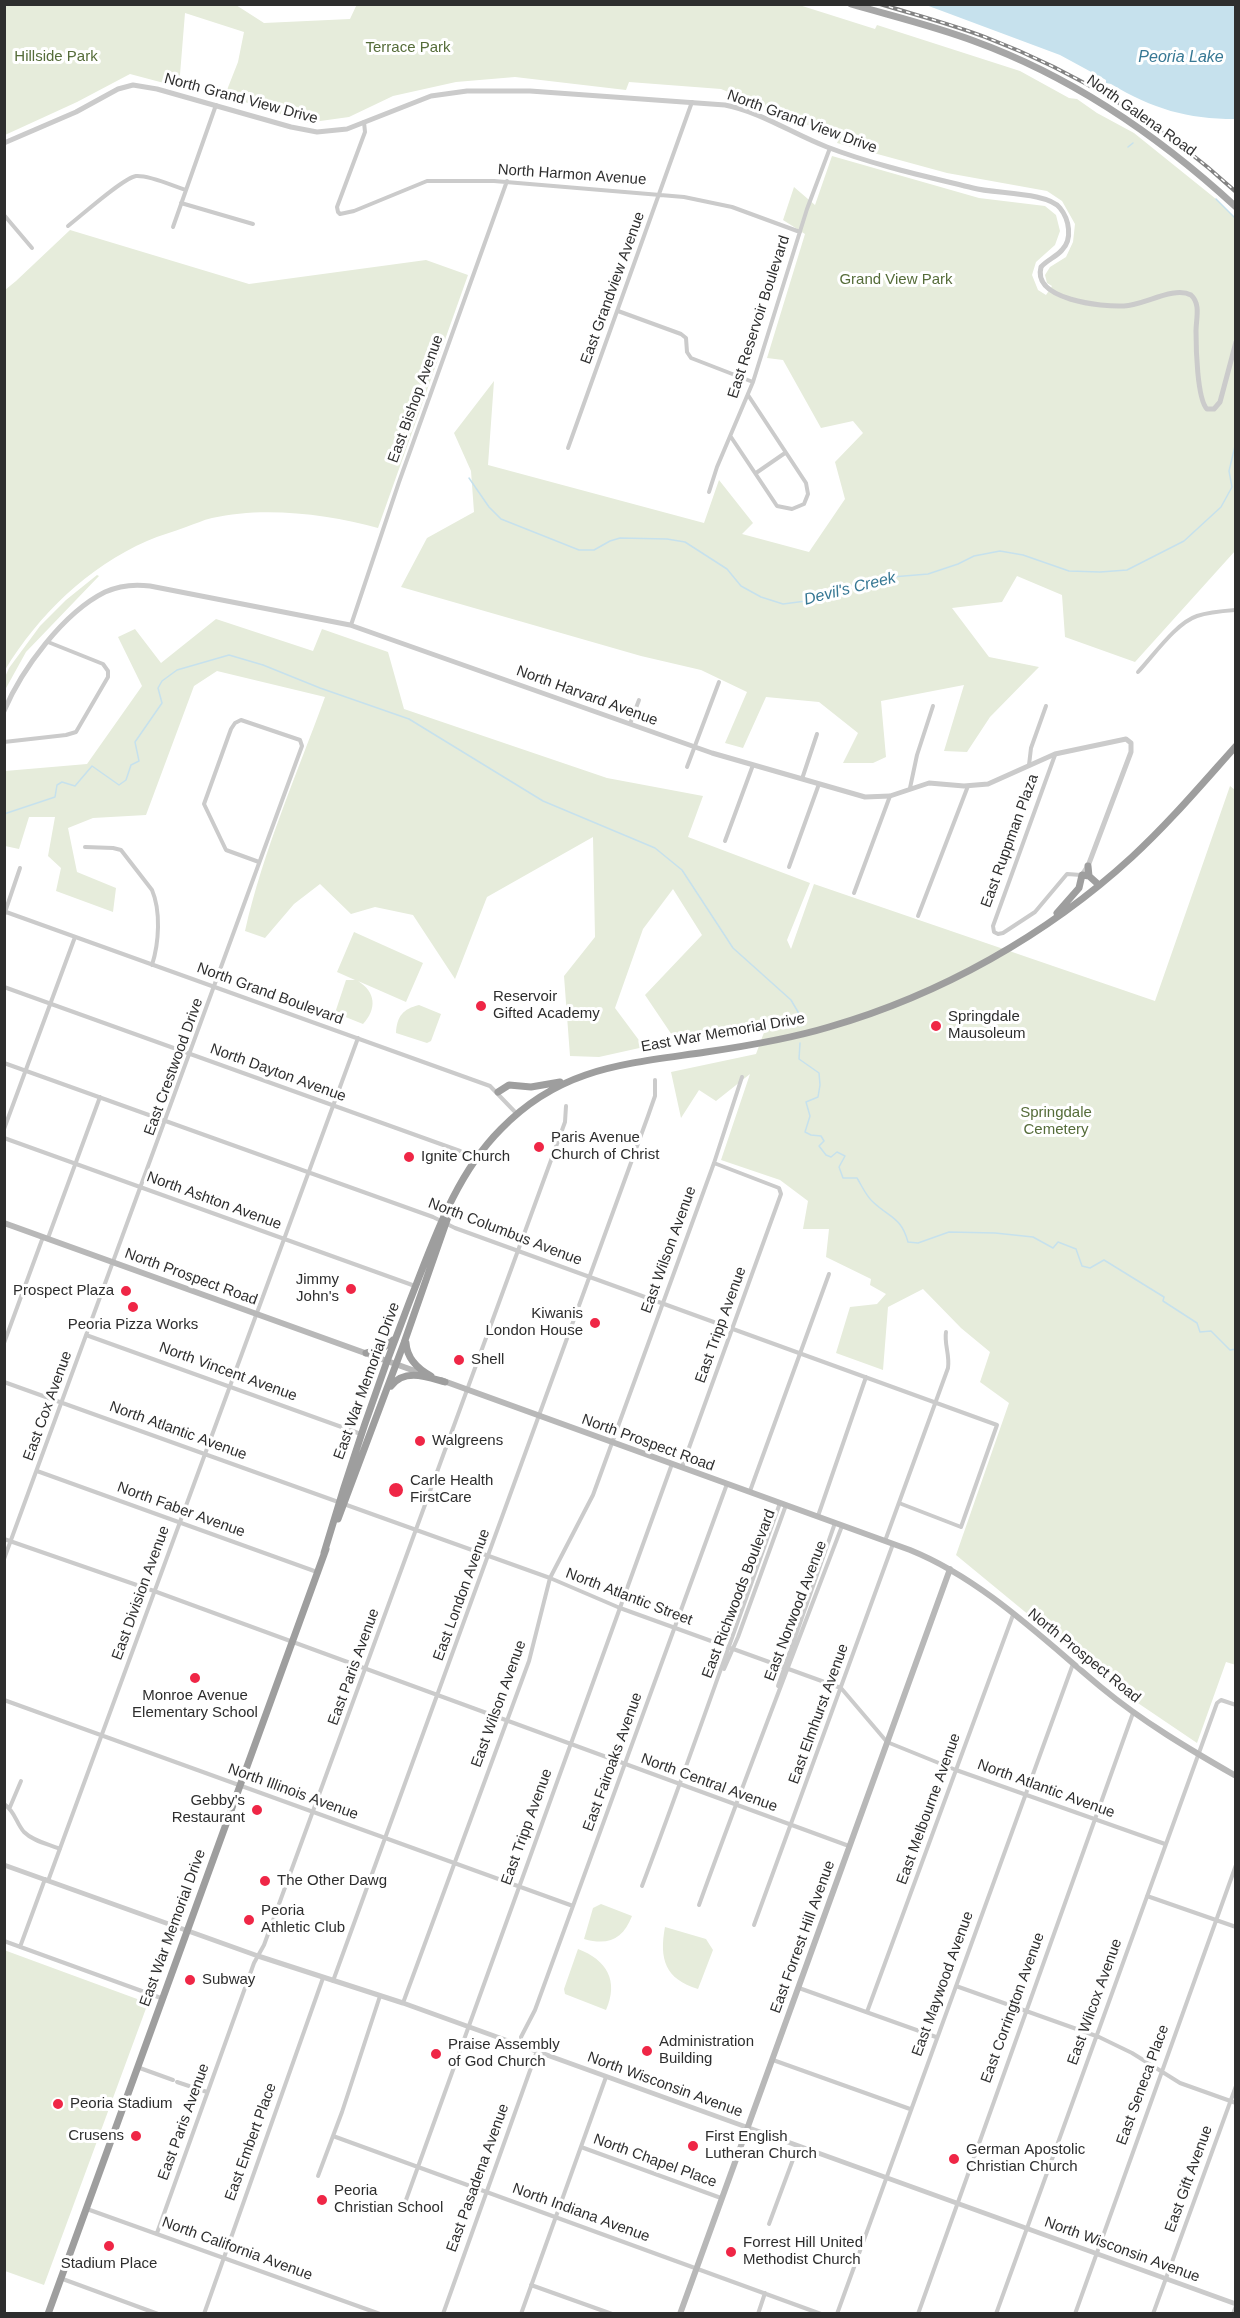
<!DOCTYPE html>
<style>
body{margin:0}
#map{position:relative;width:1240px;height:2318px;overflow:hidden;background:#fff;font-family:Arial,sans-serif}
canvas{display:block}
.frame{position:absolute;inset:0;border:6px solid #2e2e2e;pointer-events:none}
</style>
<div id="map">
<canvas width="1240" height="2318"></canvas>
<div class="frame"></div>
</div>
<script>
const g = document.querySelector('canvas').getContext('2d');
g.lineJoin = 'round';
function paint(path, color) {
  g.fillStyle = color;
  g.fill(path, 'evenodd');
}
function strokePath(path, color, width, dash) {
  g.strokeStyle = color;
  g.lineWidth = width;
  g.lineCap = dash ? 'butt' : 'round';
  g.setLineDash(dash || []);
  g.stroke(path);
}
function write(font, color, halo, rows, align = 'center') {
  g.font = font + ' Arial,sans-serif';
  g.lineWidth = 6;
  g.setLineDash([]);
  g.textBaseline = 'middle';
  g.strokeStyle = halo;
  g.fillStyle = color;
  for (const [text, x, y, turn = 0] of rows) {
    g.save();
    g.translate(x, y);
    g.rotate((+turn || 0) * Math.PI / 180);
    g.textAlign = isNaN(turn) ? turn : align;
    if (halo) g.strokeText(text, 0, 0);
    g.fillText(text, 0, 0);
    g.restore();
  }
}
const green = new Path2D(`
 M357,4h439l79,25 2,-4 143,46 49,27 8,1 20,14 37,20 82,66 19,19v333l-100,111 -70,-25 -3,-42 -45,-19 -15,26 -50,6 37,49 50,10 -49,50 -23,35 -23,-1 20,-66 -83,16 5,56 -13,6h-30l15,-30 -39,-31 -53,-5 -23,51 -18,-5 22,-51 -46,-22 -60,-14 -240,-69 26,-49 47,-26 -3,-41 -17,-38 40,-52 -6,84 216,58 15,-43 34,43 -11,11 67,18 36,-53 -10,-37 28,-29 -10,-12 -32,7 -38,-68 -16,-2 38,-124 -22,-14 11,-33 21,18 17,-49 147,42 66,8 11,9 4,16 -5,14 -19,17 -4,13 6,15 8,5 6,-9 -5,-3 -2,-8 5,-8 16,-10 7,-15 2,-18 -13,-23 -15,-10 -100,-18 -110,-30 2,-5 -118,-49 -92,-7 -3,8 -111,-13 -59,5 -63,14 -44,21 -43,6 -81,-28 13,-33 6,-30 -59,-19 -6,74 -49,-13 -53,28 -72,33v-130h231l28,18 86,-4z
 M70,230l179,54 177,-24 42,15 -90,253c-49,-14 -115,-22 -166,-10 -9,2 -17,6 -26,9 -13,5 -26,8 -39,14 -59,26 -108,73 -142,129v-380l11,-9z
 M97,575l2,1 -73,76 -21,38v-13l4,-9 31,-42 26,-26z
 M216,619l97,32 9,-22 66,23 16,57 203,69 96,18 -15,41 122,46 -23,57 4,9 23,-65 341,117 75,-215 5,4 1,875 -10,-3 -29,81 -71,-48 -170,-140 53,-152 -29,-21 10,-30 -29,-24 -38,-39 -35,18 -5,63 -47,-17 14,-46 27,-3 9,-10 -16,-9 1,-6 -45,-22 3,-28h-26l5,-28 -28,-21 -59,-20 29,-86 -34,27 -17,-11 -18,28 -10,-46 85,-18 10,-27 -90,14 -31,-46 57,-60 -29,-46 -30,40 -28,79 29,39 -45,10 -29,-1 -6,-80 31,-39 -2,-100 -106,60 -32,82 -42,-64 -38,-8 -24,7 -31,-30 -26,20 -29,34 -20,-7c18,-80 52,-157 80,-234l-108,-26 -23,15 -48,129 -53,3 -25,10 9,44 39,16 -3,24 -57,-21 5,-23 -13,-12 7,-39h-26l-10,32 -14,-3v-75l82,-7 55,-78 -24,-49 17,-8 26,34z
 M354,932l69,31 -17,39 -48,-21c18,11 19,28 5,43l-25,-10 -2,-4 10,-30h9l-18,-8z
 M419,1005l22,9 -10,27 -4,2 -31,-10c1,-17 7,-24 23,-28z
 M601,1904l31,12c-9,23 -23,30 -48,23l9,-31z
 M665,1927l41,12 7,11 -15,39c-33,-10 -39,-30 -33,-62z
 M578,1949c29,11 41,32 28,61l-41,-16 -1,-5z
 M4,1950l144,53 -104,282 -39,-14z`);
const water = new Path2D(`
 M926,5h309v114c-48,0 -82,-10 -124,-35l-5,-1v-3l-46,-25z`);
const stream = new Path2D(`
 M1128,147l5,-4
 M1216,199l20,20
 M469,478l20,29 12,12 78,31h15l16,-9 10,-3 47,1 18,3 42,27 14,17 20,11 22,7 46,-6 13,-10 25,-5 13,-5 48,-4 30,-10 16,-8 26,-5 23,4 46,16 31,1 27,-2 57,-29 37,-34 11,-20 -3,-16 7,-29
 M4,814l51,-17 2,-12 5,-3 13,4 17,-20 27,19 7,-5 5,-15 8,-4 -4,-19 27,-39 -4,-15 4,-7 15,-11 52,-15 34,10 57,23 89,31 134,82 112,47 27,22 51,78 58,52 10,17v9
 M800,1043l-1,16 20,14 1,12 -2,12 -12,5 4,14 -5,16 6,3 10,1 3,5 -5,5 7,9 5,2 6,-5 8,4 -6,11 4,11h14c5,8 9,18 16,24 17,16 28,15 35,40l10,1 31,-11 46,1 38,4 20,11 5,-6 18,7 6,17 8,2 14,-8 60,37 -1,4 34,22 3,9 11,-1 19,19 6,-1`);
const minor = new Path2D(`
 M364,122l1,10 -28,75 1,5 2,2 14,-3 73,-30h67l190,16 48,10 68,25
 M181,203l72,21
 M4,215l28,33
 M68,226c13,-10 55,-48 68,-50 14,-1 37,10 50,14
 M173,227l43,-122
 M618,311l63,23 5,4 1,14 4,6 62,24
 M731,437l46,69 15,3 12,-5 4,-10 -2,-11 -58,-88
 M568,448l124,-346
 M756,473l29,-20
 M709,492l8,-25 36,-85 54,-173 23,-61
 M351,625l48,-143 108,-301
 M1138,672c16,-17 38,-49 59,-56 12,-4 26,-5 39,-6
 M630,724l9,-24
 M4,742l62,-7 10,-3 32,-55v-6l-5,-7 -55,-22
 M1055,755l-62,171 1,6 4,2 5,-1 32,-21 32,-38 14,1
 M1029,765l2,-17 15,-42
 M687,767l32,-85
 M802,779l15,-45
 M910,788l7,-33 16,-49
 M725,841l28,-76
 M85,847l28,1 8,2 31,40c9,21 7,53 0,75
 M789,867l30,-83
 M854,893l36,-97
 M6,912l484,174 27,28
 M4,915l16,-47
 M918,916l50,-130
 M4,987l456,164 15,8
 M4,1063l429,154 22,11 542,197 -36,102 -62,-24
 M4,1129l71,-192
 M4,1138l411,148
 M48,1238l52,-141
 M86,1335l275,99
 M4,1343l39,-106
 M4,1382l546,196 70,30 221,80 46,54 69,28 209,74
 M682,1467l99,-273 -2,-6 -65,-25
 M37,1471l280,101
 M750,1491l79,-217
 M818,1516l48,-139
 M4,1539l150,52 695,255
 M885,1541l63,-173c2,-13 -4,-24 -2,-36
 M4,1559l298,-813 -2,-6 -59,-20 -6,3 -4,6 -27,75 22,46 33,12
 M724,1669l14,-32 48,-132
 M778,1686l57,-163
 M4,1700l569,206
 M4,1804c11,7 12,19 20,28 9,9 24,12 36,17
 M10,1807l11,-26
 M48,1881l310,-843
 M642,1886c48,-127 92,-255 138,-383
 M1147,1896l89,31
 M699,1905c46,-127 95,-253 143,-379
 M754,1925l139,-381
 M4,1941l157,57
 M20,1947l25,-68
 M333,1981l315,-865 7,-20v-16
 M956,1986l143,51 33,16 48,30 56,20
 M799,1988l137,49
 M403,2003l126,-342 21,-83 43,-83 121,-332 28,-86
 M867,2012l146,-397
 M522,2046l-1,-9 14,-27 192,-526
 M773,2060l137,49
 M137,2067l36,13
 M177,2082l30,10
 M333,2136l488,178
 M581,2147l140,51
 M318,2176l24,-64 38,-116
 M406,2200l266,-736
 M87,2209l293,105
 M769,2224l29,-78
 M157,2233l97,-270 10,-18 301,-823 1,-16
 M60,2278l98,36
 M531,2285l81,29
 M204,2314l119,-336
 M443,2314l94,-263
 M521,2314l85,-237
 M758,2314l7,-21
 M837,2314l236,-650
 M918,2314l215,-601
 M996,2314l221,-611 4,-3 15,5
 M1075,2314l161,-449
 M1153,2314l83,-228
 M1233,2314l3,-8`);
const tertiary = new Path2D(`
 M4,143l72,-31 42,-23 15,-4 24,4 134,38 26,5 30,-3 84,-33 36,-5h63l195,14c36,7 68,29 102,42 47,18 97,29 146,41 22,6 74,4 87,20 9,11 13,31 2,42 -6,7 -15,10 -21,17 -9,33 61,40 83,39 20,-1 50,-20 67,-11 10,9 5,24 5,36 0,15 1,68 11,78h7l6,-7 16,-60
 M4,711c18,-42 59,-98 101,-119 13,-6 30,-8 45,-6l200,39 362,128 153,44 25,-1 39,-13 35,3 24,-2 67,-30 71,-15 5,4v9l-43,114 -6,9
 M4,1865l254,91 145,47 833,301`);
const secondary = new Path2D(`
 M4,1223l422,152
 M441,1380l469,170c72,29 133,89 192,138 41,34 87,61 134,88
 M680,2314l270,-745`);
const primary = new Path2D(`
 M851,4c41,12 83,22 123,37 99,36 185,95 262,166`);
const trunk = new Path2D(`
 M1088,866l1,10
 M1057,913l22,-25 3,-13 7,1 10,9
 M498,1092l11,-7 22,2 29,-5
 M406,1343c1,16 12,26 25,33
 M366,1353l17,-5 10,-8
 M391,1386c14,-18 36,-9 54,-4
 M338,1519l66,-176 44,-126
 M324,1553c25,-85 53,-168 85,-250 24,-60 45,-127 92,-174 60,-62 124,-65 205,-77 41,-6 83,-13 123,-25 111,-32 218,-92 303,-170 37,-34 70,-73 104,-111
 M48,2314l278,-765`);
const rail = new Path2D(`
 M880,4c36,11 71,20 105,33 92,35 178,88 251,155`);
const markers = [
 [481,1006,6,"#ef2646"],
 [936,1026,6,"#ef2646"],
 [539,1147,6,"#ef2646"],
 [409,1157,6,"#ef2646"],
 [351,1289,6,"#ef2646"],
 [126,1291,6,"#ef2646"],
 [133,1307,6,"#ef2646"],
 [595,1323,6,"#ef2646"],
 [459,1360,6,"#ef2646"],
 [420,1441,6,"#ef2646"],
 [396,1490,8,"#ef2646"],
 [195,1678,6,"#ef2646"],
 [257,1810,6,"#ef2646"],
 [265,1881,6,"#ef2646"],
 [249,1920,6,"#ef2646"],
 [190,1980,6,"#ef2646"],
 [647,2051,6,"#ef2646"],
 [436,2054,6,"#ef2646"],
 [58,2104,6,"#ef2646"],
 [136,2136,6,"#ef2646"],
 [693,2146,6,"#ef2646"],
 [954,2159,6,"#ef2646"],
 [322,2200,6,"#ef2646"],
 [109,2246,6,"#ef2646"],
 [731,2252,6,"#ef2646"]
];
const parkNames = [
 ["Terrace Park",408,48],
 ["Hillside Park",56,57],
 ["Grand View Park",896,280],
 ["Springdale",1056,1113],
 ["Cemetery",1056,1130]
];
const streetNames = [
 ["North Grand View Drive",241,99,15],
 ["North Galena Road",1141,116,35],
 ["North Grand View Drive",802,122,20],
 ["North Harmon Avenue",572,175,4],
 ["East Grandview Avenue",613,288,-70],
 ["East Reservoir Boulevard",759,317,-72],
 ["East Bishop Avenue",416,399,-70],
 ["North Harvard Avenue",587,696,20],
 ["East Ruppman Plaza",1010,841,-70],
 ["North Grand Boulevard",270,994,20],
 ["East War Memorial Drive",723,1033,-10],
 ["East Crestwood Drive",174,1067,-70],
 ["North Dayton Avenue",278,1073,20],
 ["North Ashton Avenue",214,1201,20],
 ["North Columbus Avenue",505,1232,21],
 ["East Wilson Avenue",669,1250,-70],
 ["North Prospect Road",191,1277,20],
 ["East Tripp Avenue",721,1325,-70],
 ["North Vincent Avenue",228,1372,20],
 ["East War Memorial Drive",367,1381,-70],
 ["East Cox Avenue",48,1406,-70],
 ["North Atlantic Avenue",178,1431,20],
 ["North Prospect Road",648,1443,20],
 ["North Faber Avenue",181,1510,20],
 ["East Division Avenue",141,1593,-70],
 ["East Richwoods Boulevard",739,1594,-69],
 ["East London Avenue",462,1595,-70],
 ["North Atlantic Street",629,1597,21],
 ["East Norwood Avenue",796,1611,-69],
 ["North Prospect Road",1084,1656,39],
 ["East Paris Avenue",354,1667,-70],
 ["East Wilson Avenue",499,1704,-70],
 ["East Elmhurst Avenue",819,1714,-70],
 ["East Fairoaks Avenue",613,1762,-70],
 ["North Central Avenue",709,1783,20],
 ["North Atlantic Avenue",1046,1789,20],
 ["North Illinois Avenue",293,1792,20],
 ["East Melbourne Avenue",929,1809,-70],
 ["East Tripp Avenue",527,1827,-70],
 ["East War Memorial Drive",173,1928,-70],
 ["East Forrest Hill Avenue",803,1937,-70],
 ["East Maywood Avenue",943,1984,-70],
 ["East Wilcox Avenue",1095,2002,-70],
 ["East Corrington Avenue",1013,2008,-70],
 ["North Wisconsin Avenue",665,2085,20],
 ["East Seneca Place",1143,2085,-70],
 ["East Paris Avenue",184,2122,-70],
 ["East Embert Place",251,2142,-70],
 ["North Chapel Place",655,2161,20],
 ["East Pasadena Avenue",478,2178,-70],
 ["East Gift Avenue",1189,2179,-70],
 ["North Indiana Avenue",581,2213,20],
 ["North California Avenue",237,2249,20],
 ["North Wisconsin Avenue",1122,2250,20]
];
const poiNames = [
 ["Reservoir",493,997],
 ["Gifted Academy",493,1014],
 ["Springdale",948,1017],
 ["Mausoleum",948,1034],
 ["Paris Avenue",551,1138],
 ["Church of Christ",551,1155],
 ["Ignite Church",421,1157],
 ["Jimmy",339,1280,"right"],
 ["John's",339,1297,"right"],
 ["Prospect Plaza",114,1291,"right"],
 ["Kiwanis",583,1314,"right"],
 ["London House",583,1331,"right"],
 ["Peoria Pizza Works",133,1325,"center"],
 ["Shell",471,1360],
 ["Walgreens",432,1441],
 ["Carle Health",410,1481],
 ["FirstCare",410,1498],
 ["Monroe Avenue",195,1696,"center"],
 ["Elementary School",195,1713,"center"],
 ["Gebby's",245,1801,"right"],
 ["Restaurant",245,1818,"right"],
 ["The Other Dawg",277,1881],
 ["Peoria",261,1911],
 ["Athletic Club",261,1928],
 ["Subway",202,1980],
 ["Administration",659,2042],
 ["Building",659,2059],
 ["Praise Assembly",448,2045],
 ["of God Church",448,2062],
 ["Peoria Stadium",70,2104],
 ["Crusens",124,2136,"right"],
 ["First English",705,2137],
 ["Lutheran Church",705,2154],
 ["German Apostolic",966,2150],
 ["Christian Church",966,2167],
 ["Peoria",334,2191],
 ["Christian School",334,2208],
 ["Forrest Hill United",743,2243],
 ["Methodist Church",743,2260],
 ["Stadium Place",109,2264,"center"]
];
const waterNames = [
 ["Peoria Lake",1181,58],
 ["Devil's Creek",850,589,-14]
];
paint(green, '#e6ecdb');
paint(water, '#c6e1ed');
strokePath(stream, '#c6e1ed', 1.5);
strokePath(minor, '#cbcbcb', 4);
strokePath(tertiary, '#cbcbcb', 5);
strokePath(secondary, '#b8b8b8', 6);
strokePath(primary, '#a6a6a6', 7);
strokePath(trunk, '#9e9e9e', 7);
strokePath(rail, '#838383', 4);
strokePath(rail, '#fff', 1.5, [4.5]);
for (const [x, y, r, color] of markers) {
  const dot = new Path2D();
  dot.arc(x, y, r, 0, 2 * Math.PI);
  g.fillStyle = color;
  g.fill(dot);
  strokePath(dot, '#fff', 2);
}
write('15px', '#556c39', '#fff', parkNames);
write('15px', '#2e2e2e', '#fff', streetNames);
write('15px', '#2e2e2e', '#fff', poiNames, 'left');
write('italic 16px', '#377894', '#fff', waterNames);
</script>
